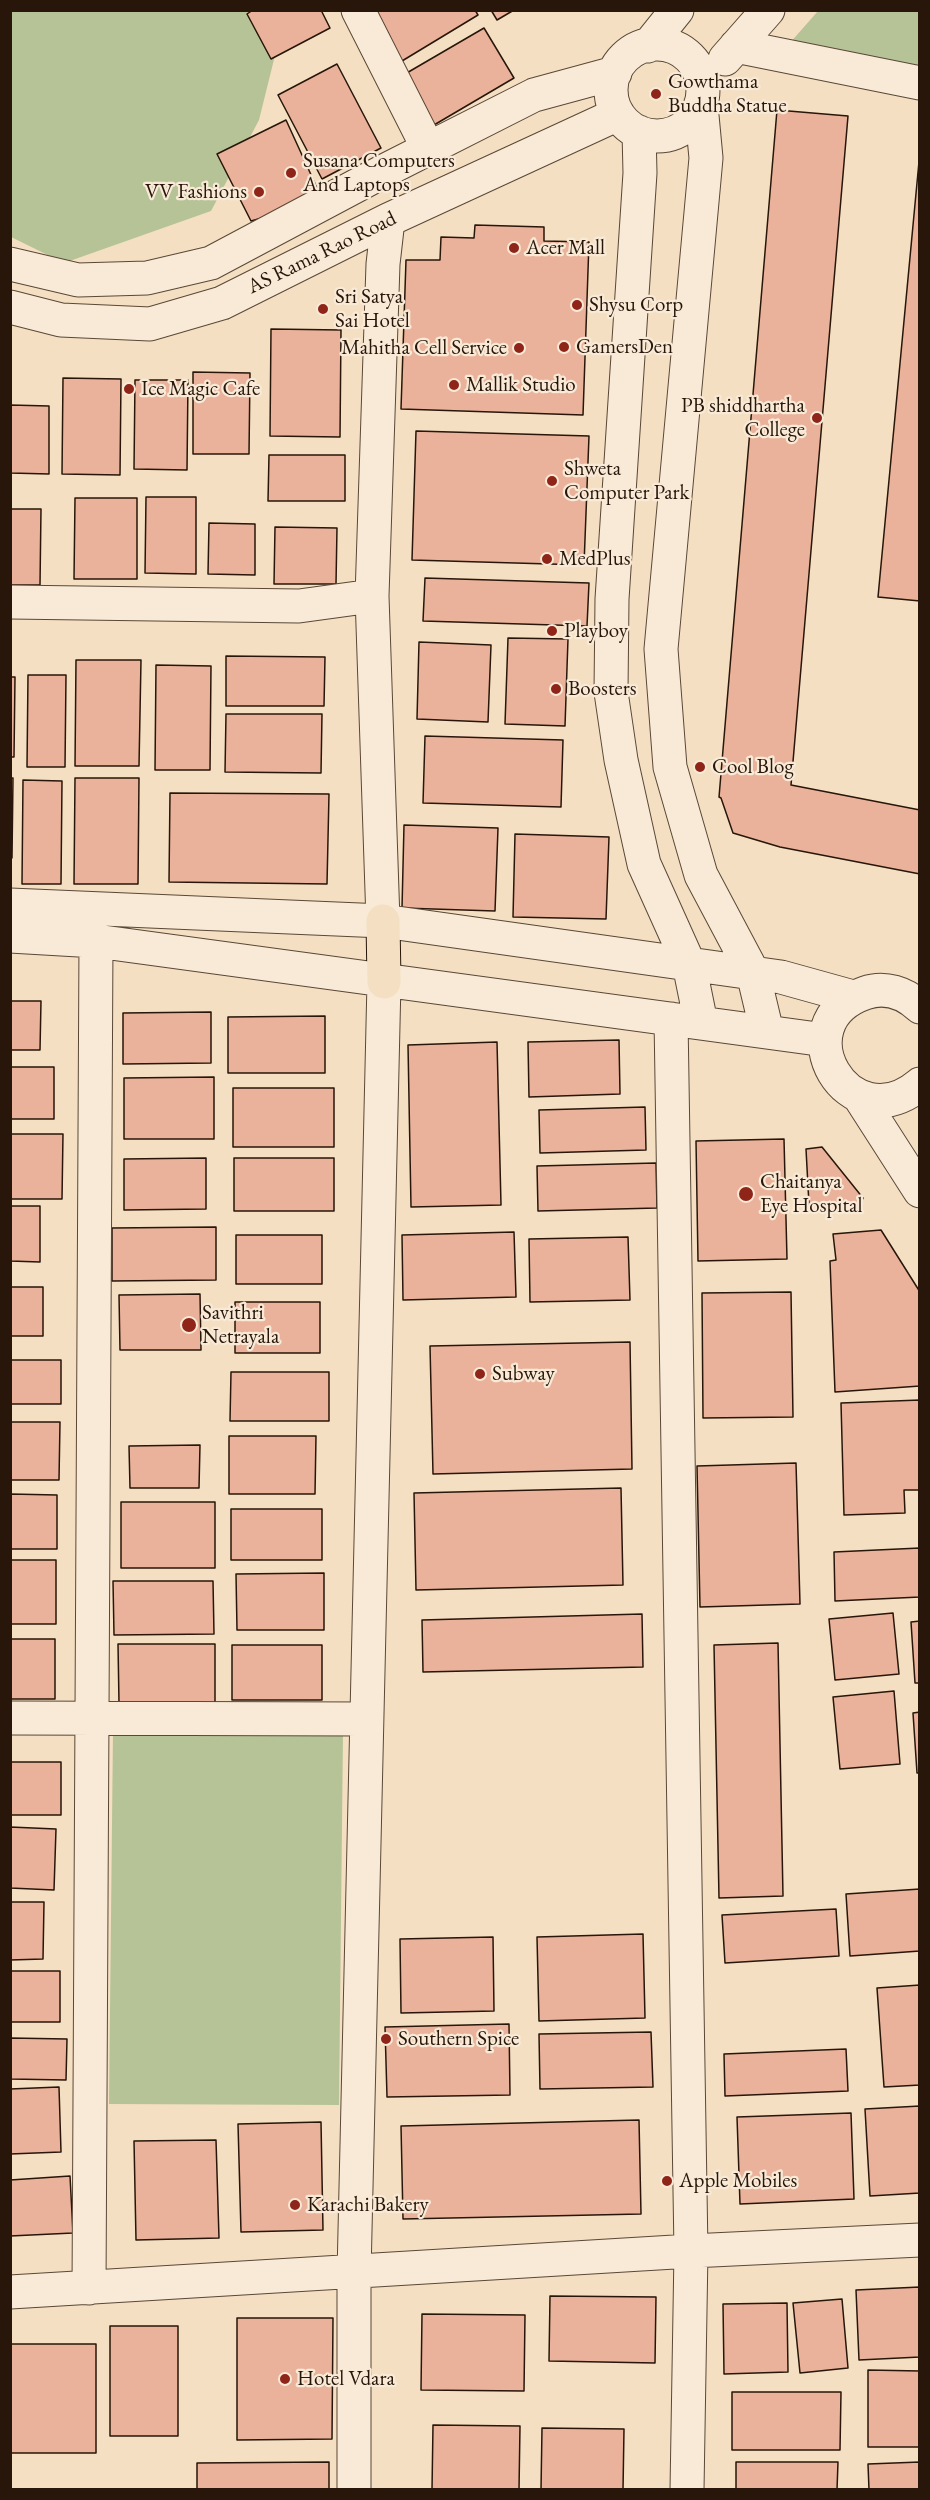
<!DOCTYPE html>
<style>
body{margin:0}
#map{position:relative;width:930px;height:2500px;overflow:hidden;background:#f4dfc2;font-family:"EB Garamond",serif}
canvas{display:block}
.frame{position:absolute;inset:0;border:12px solid #271609;pointer-events:none}
</style>
<div id="map">
<canvas width="930" height="2500"></canvas>
<div class="frame"></div>
</div>
<script>
const g = document.querySelector('canvas').getContext('2d');
g.lineJoin = 'round';
function paint(path, color) {
  g.fillStyle = color;
  g.fill(path, 'evenodd');
}
function strokePath(path, color, width, dash) {
  g.strokeStyle = color;
  g.lineWidth = width;
  g.lineCap = dash ? 'butt' : 'round';
  g.setLineDash(dash || []);
  g.stroke(path);
}
function write(font, color, halo, rows, align = 'center') {
  g.font = font + ' "EB Garamond",serif';
  g.lineWidth = 4.5;
  g.setLineDash([]);
  g.textBaseline = 'middle';
  g.strokeStyle = halo;
  g.fillStyle = color;
  for (const [text, x, y, turn = 0] of rows) {
    g.save();
    g.translate(x, y);
    g.rotate((+turn || 0) * Math.PI / 180);
    g.textAlign = isNaN(turn) ? turn : align;
    if (halo) g.strokeText(text, 0, 0);
    g.fillText(text, 0, 0);
    g.restore();
  }
}
const green = new Path2D(`
 M10,11h276l-27,109 -48,91 -147,52 -53,-26z
 M818,11h101v62l-130,-29z
 M113,1730l230,2 -4,373 -230,-1z`);
const building = new Path2D(`
 M253,10h68l9,18 -59,31 -24,-45z
 M374,10h101l3,5 -76,46z
 M491,10h23l-17,10z
 M484,28l30,50 -80,47 -29,-51z
 M337,64l44,84 -59,31 -44,-84z
 M777,110l71,6 -57,669 129,25v64l-140,-27 -47,-14 -12,-35 -2,-1z
 M286,120l37,81 -72,20 -34,-67z
 M920,151v450l-42,-4z
 M475,225l69,2v14l45,1 -6,173 -182,-6 5,-149h34l1,-23 33,1z
 M271,329l70,1 -1,107 -70,-1z
 M193,372l57,1 -1,81h-56z
 M63,378l58,1 -1,96 -58,-1z
 M135,380h53l-1,90 -53,-1z
 M10,405l39,1v68l-39,-1z
 M416,431l173,5 -5,129 -172,-5z
 M269,455h76v46h-77z
 M146,497h50v77l-51,-1z
 M75,498h62v81h-63z
 M10,509h31l-1,76h-30z
 M209,523l46,1v51l-47,-1z
 M275,527l62,1 -1,56h-62z
 M425,578l164,5 -2,43 -164,-5z
 M508,638l60,1 -3,87 -60,-2z
 M419,642l72,3 -3,77 -71,-3z
 M226,656l99,1 -1,49h-98z
 M76,660h65l-2,106h-64z
 M156,665l55,1 -1,104h-55z
 M28,675h38l-1,92h-38z
 M10,677h5l-1,80h-4z
 M226,714h96l-1,59 -96,-1z
 M425,736l138,4 -2,67 -138,-4z
 M10,778h3l-1,80h-2z
 M75,778h64l-1,106h-64z
 M23,780l39,1 -1,103h-39z
 M170,793l159,1 -2,90 -158,-2z
 M404,825l94,3 -3,83 -93,-3z
 M515,834l94,3 -3,82 -93,-2z
 M10,1001h31l-1,49h-30z
 M211,1012v51l-88,1v-51z
 M325,1016v57h-97v-56z
 M619,1040l1,54 -91,3 -1,-55z
 M497,1042l4,163 -90,2 -3,-162z
 M10,1067h44v52h-44z
 M214,1077v62h-90v-61z
 M233,1088h101v59h-101z
 M645,1107l1,43 -106,3 -1,-43z
 M10,1134h53l-1,65h-52z
 M784,1139l3,120 -89,2 -2,-120z
 M822,1147l41,51 -3,7h-51l-3,-56z
 M206,1158v51l-82,1v-51z
 M234,1158h100v53h-100z
 M656,1163l1,45 -119,3 -1,-45z
 M10,1206h30v56l-30,-1z
 M216,1227v53l-104,1v-53z
 M881,1230l39,62v94l-85,6 -5,-131 6,-1 -3,-26z
 M514,1232l2,65 -113,3 -1,-65z
 M236,1235h86v49h-86z
 M628,1237l2,63 -100,2 -1,-63z
 M10,1287h33v49h-33z
 M791,1292l2,125 -90,1 -1,-125z
 M200,1294l1,56h-81l-1,-55z
 M235,1302h85v51h-85z
 M630,1342l2,127 -199,5 -3,-128z
 M10,1360h51v44h-51z
 M231,1372h98v49h-99z
 M920,1400v90h-16l1,23 -61,2 -3,-112z
 M10,1422h50l-1,58h-49z
 M229,1436h87l-1,58h-86z
 M200,1445l-1,43h-69l-1,-42z
 M796,1463l4,141 -100,3 -3,-141z
 M621,1488l2,97 -207,5 -2,-97z
 M10,1494l47,1v54h-47z
 M121,1502h94v66h-94z
 M231,1509h91v51h-91z
 M920,1548v49l-85,4 -1,-49z
 M10,1560h46v64h-46z
 M324,1573v57h-87l-1,-56z
 M113,1581h100l1,53 -100,1z
 M893,1613l6,61 -64,6 -6,-61z
 M642,1614l1,53 -220,5 -1,-52z
 M920,1621v62h-5l-4,-61z
 M10,1639h45v60h-45z
 M778,1643l5,253 -64,2 -5,-253z
 M118,1644h97v59h-96z
 M232,1645h90v55h-90z
 M894,1691l6,73 -60,5 -7,-72z
 M920,1712v61h-3l-4,-60z
 M10,1762h51v53h-51z
 M10,1827l46,2 -2,61 -44,-2z
 M920,1889v62l-70,5 -4,-62z
 M10,1902h34l-1,57 -33,1z
 M836,1909l3,47 -114,7 -3,-48z
 M643,1934l2,84 -106,3 -2,-84z
 M493,1937l1,74 -93,2 -1,-74z
 M10,1971h50v51h-50z
 M920,1985v100l-36,2 -7,-99z
 M509,2024l1,71 -123,2 -2,-70z
 M651,2032l2,55 -113,2 -1,-55z
 M10,2038l57,1 -1,41 -56,-1z
 M846,2049l2,42 -123,5 -1,-42z
 M59,2087l2,65 -51,2v-65z
 M920,2106v87l-50,3 -5,-87z
 M851,2113l3,86 -114,5 -3,-87z
 M639,2120l2,94 -238,5 -2,-93z
 M321,2122l2,108 -82,2 -3,-108z
 M216,2140l3,98 -83,2 -2,-99z
 M70,2176l3,57 -63,3v-56z
 M920,2287v70l-61,3 -3,-70z
 M550,2296l106,1 -1,66 -106,-2z
 M842,2299l6,69 -48,5 -7,-70z
 M787,2303l1,69 -64,2 -1,-70z
 M422,2314l103,1 -1,76 -103,-1z
 M237,2318h96l-1,121 -95,1z
 M110,2326h68v110h-68z
 M10,2344h86v109h-86z
 M868,2370l52,1v76h-52z
 M732,2392h109l-1,58h-108z
 M433,2425l87,1 -1,64h-87z
 M542,2428l82,1 -1,61h-82z
 M329,2462v28h-132v-27z
 M736,2462h102l-1,28h-101z
 M920,2462v28h-51l-1,-26z`);
const minor = new Path2D(`
 M358,10l70,138
 M611 90a46 46 0 1 1 92 0a46 46 0 1 1-92 0Z
 M648,46l29,-36
 M736,46l184,37
 M725,59l43,-49
 M701,105l5,53 -45,491 9,118 31,108 52,98 14,59
 M639,132l1,41 -28,426 -1,93 10,68 23,104 45,100 12,59
 M10,264l68,16 69,-2 64,-15 173,-92 150,-76 81,-22
 M10,307l51,13 89,4 72,-21 166,-83 230,-106
 M10,602l289,4 73,-10
 M10,905l373,16 398,56 72,20
 M383,921l-11,-325 11,-332 5,-44
 M10,936l86,5 729,99
 M920,1007c-15,-14 -35,-21 -55,-14 -86,30 -16,151 55,91
 M671,1019l20,1232 -4,239
 M859,1096l61,95
 M10,1718l356,1
 M89,2288l7,-1347
 M10,2292l681,-41 229,-11
 M354,2490v-217l30,-1291`);
const major = new Path2D(`
 M383,921l1,61`);
const markers = [
 [656,94,6,"#8f2418"],
 [291,173,6,"#8f2418"],
 [259,192,6,"#8f2418"],
 [514,248,6,"#8f2418"],
 [577,305,6,"#8f2418"],
 [323,309,6,"#8f2418"],
 [564,347,6,"#8f2418"],
 [519,348,6,"#8f2418"],
 [454,385,6,"#8f2418"],
 [129,389,6,"#8f2418"],
 [817,418,6,"#8f2418"],
 [552,481,6,"#8f2418"],
 [547,559,6,"#8f2418"],
 [552,631,6,"#8f2418"],
 [556,689,6,"#8f2418"],
 [700,767,6,"#8f2418"],
 [746,1194,8,"#8f2418"],
 [189,1325,8,"#8f2418"],
 [480,1374,6,"#8f2418"],
 [386,2039,6,"#8f2418"],
 [667,2181,6,"#8f2418"],
 [295,2205,6,"#8f2418"],
 [285,2379,6,"#8f2418"]
];
const poiNames = [
 ["Gowthama",668,82],
 ["Buddha Statue",668,106],
 ["Susana Computers",303,161],
 ["And Laptops",303,185],
 ["VV Fashions",247,192,"right"],
 ["Acer Mall",526,248],
 ["Sri Satya",335,297],
 ["Sai Hotel",335,321],
 ["Shysu Corp",589,305],
 ["GamersDen",576,347],
 ["Mahitha Cell Service",507,348,"right"],
 ["Mallik Studio",466,385],
 ["Ice Magic Cafe",141,389],
 ["PB shiddhartha",805,406,"right"],
 ["College",805,430,"right"],
 ["Shweta",564,469],
 ["Computer Park",564,493],
 ["MedPlus",559,559],
 ["Playboy",564,631],
 ["Boosters",568,689],
 ["Cool Blog",712,767],
 ["Chaitanya",760,1182],
 ["Eye Hospital",760,1206],
 ["Savithri",202,1313],
 ["Netrayala",202,1337],
 ["Subway",492,1374],
 ["Southern Spice",398,2039],
 ["Apple Mobiles",679,2181],
 ["Karachi Bakery",307,2205],
 ["Hotel Vdara",297,2379]
];
const streetNames = [
 ["AS Rama Rao Road",322,253,-26]
];
paint(green, '#b6c397');
paint(building, '#eab29b');
strokePath(building, '#271609', 1.5);
strokePath(minor, '#5a4837', 35);
strokePath(major, '#271609', 35);
strokePath(minor, '#f8ead7', 33);
strokePath(major, '#f4dfc2', 33);
for (const [x, y, r, color] of markers) {
  const dot = new Path2D();
  dot.arc(x, y, r, 0, 2 * Math.PI);
  g.fillStyle = color;
  g.fill(dot);
  strokePath(dot, '#f8ead7', 2);
}
write('21px', '#271609', '#f8ead7', poiNames, 'left');
write('21px', '#271609', '#f8ead7', streetNames);
</script>
